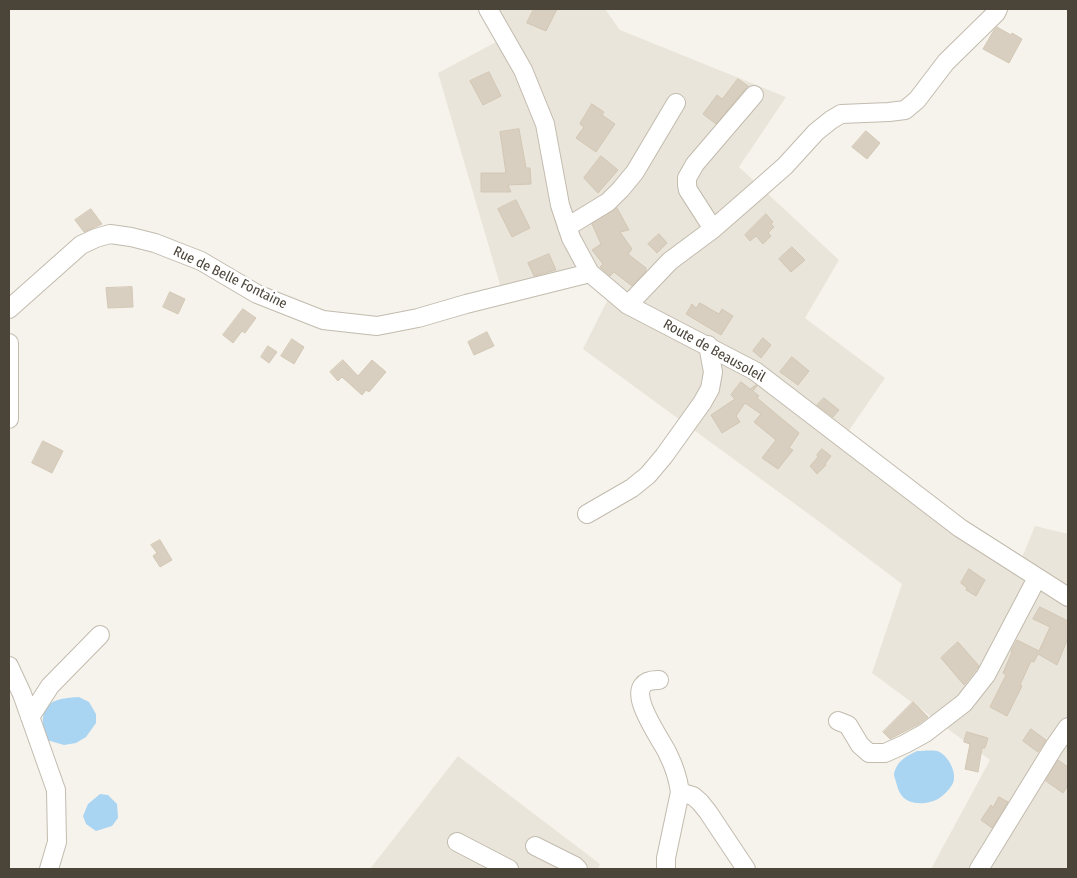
<!DOCTYPE html>
<style>
body{margin:0}
#map{position:relative;width:1077px;height:878px;overflow:hidden;background:#f6f3ec;font-family:"Fira Sans Condensed",sans-serif}
canvas{display:block}
.frame{position:absolute;inset:0;border:10px solid #4b4439;pointer-events:none}
</style>
<div id="map">
<canvas width="1077" height="878"></canvas>
<div class="frame"></div>
</div>
<script>
const g = document.querySelector('canvas').getContext('2d');
g.lineJoin = 'round';
function paint(path, color) {
  g.fillStyle = color;
  g.fill(path, 'evenodd');
}
function strokePath(path, color, width, dash) {
  g.strokeStyle = color;
  g.lineWidth = width;
  g.lineCap = dash ? 'butt' : 'round';
  g.setLineDash(dash || []);
  g.stroke(path);
}
function write(font, color, halo, rows, align = 'center') {
  g.font = font + ' "Fira Sans Condensed",sans-serif';
  g.lineWidth = 5;
  g.setLineDash([]);
  g.textBaseline = 'middle';
  g.strokeStyle = halo;
  g.fillStyle = color;
  for (const [text, x, y, turn = 0] of rows) {
    g.save();
    g.translate(x, y);
    g.rotate((+turn || 0) * Math.PI / 180);
    g.textAlign = isNaN(turn) ? turn : align;
    if (halo) g.strokeText(text, 0, 0);
    g.fillText(text, 0, 0);
    g.restore();
  }
}
const residential = new Path2D(`
 M479,9h126l15,21 166,67 -47,70 100,93 -34,58 80,60 -46,67 104,79 72,50 20,-48 33,8v335h-137l59,-109 -118,-87 30,-89 -81,-61 -238,-174 25,-50 -31,-29 -76,18 -63,-215 58,-31z
 M458,756l142,108 -2,5h-228z`);
const water = new Path2D(`
 M79,697l10,5 7,12v9l-10,14 -10,6 -12,2 -17,-5 -5,-9c1,-6 0,-15 3,-21 6,-12 22,-12 34,-13z
 M917,751c6,0 14,-1 20,0 11,3 22,24 15,34 -4,6 -8,10 -14,14 -11,6 -31,7 -38,-6 -2,-3 -3,-8 -4,-11 0,-1 -2,-6 -2,-7 0,-4 4,-12 7,-14 5,-5 10,-7 16,-10z
 M100,794l8,1 9,9 1,14 -6,8 -16,5 -10,-7 -3,-8 5,-12z`);
const building = new Path2D(`
 M534,9h23l-11,22 -19,-8z
 M997,27l14,8 1,-2 10,6 -13,24 -26,-14 11,-19z
 M489,72l12,24 -18,9 -13,-24z
 M738,79l10,7 -32,38 -13,-10 14,-19 5,4z
 M592,104l12,8 -2,3 13,9 -19,28 -20,-14 8,-11 -4,-3z
 M519,129l7,39h4l1,16 -23,1 3,7h-30v-19h25l-6,-41z
 M866,131l14,12 -13,16 -15,-12z
 M601,156l17,14 -20,23 -14,-15z
 M516,200l14,28 -18,9 -14,-28z
 M617,208l12,22 -9,2 12,17 -4,5 18,14v3l-14,15 -18,-14 -4,4 -10,-9 3,-3 -11,-14 9,-6 -9,-20z
 M91,209l11,15 -18,8 -9,-12z
 M766,214l7,8 -2,2 3,3 -6,6 3,3 -8,8 -7,-8 -6,5 -5,-6z
 M659,234l8,9 -10,10 -9,-9z
 M792,247l13,13 -14,12 -12,-13z
 M549,254l7,16 -22,6 -6,-13z
 M132,287l1,20 -25,1 -2,-20z
 M170,292l15,7 -7,15 -15,-7z
 M700,303l19,11 3,-5 11,7 -12,19 -35,-21 6,-10 4,4z
 M243,309l13,9 -11,15 -3,-2 -9,12 -10,-8z
 M487,332l7,14 -20,9 -6,-13z
 M763,338l8,7 -10,13 -8,-7z
 M292,339l12,8 -10,17 -13,-8z
 M268,346l9,6 -8,11 -8,-6z
 M792,357l17,14 -11,14 -18,-13z
 M343,360l15,16 14,-16 14,12 -17,20 -3,-2 -4,5 -20,-18 -4,4 -8,-9z
 M741,382l9,7 6,-4 1,1 -4,5 6,5 -2,2 42,35 -10,15 4,2 -15,19 -16,-11 14,-18 -22,-18 7,-8 -16,-11 -9,13 4,6 -18,11 -11,-18 24,-16 -4,-4z
 M824,398l15,12 -6,7 -16,-12z
 M43,441l20,10 -11,22 -20,-10z
 M822,449l9,7 -6,8 1,1 -9,9 -7,-8 8,-9 -1,-2z
 M160,540l12,20 -12,7 -7,-11 4,-3 -6,-8z
 M969,569l16,11 -9,16 -10,-6 1,-2 -6,-5z
 M1040,607l28,14v17l-11,27 -19,-11 -4,8 -3,-1 -11,24 2,1 -15,30 -17,-9 16,-32 -3,-2 9,-21 -1,-1 6,-11 22,11 11,-24 -17,-8z
 M958,642l21,24 -15,19 -23,-27z
 M913,702l15,15 -9,7 -29,15 -7,-7z
 M1031,729l15,11 -8,12 -15,-11z
 M967,732l21,6 -3,10h-3l-4,24 -13,-3 5,-25 -6,-2z
 M1058,760l10,7v18l-5,8 -17,-12z
 M999,797l9,5 -16,26 -11,-8 10,-15 2,2z`);
const minor = new Path2D(`
 M488,9l35,61 22,54 15,81 11,33 19,35 38,32 127,66 205,157 108,69
 M567,227l41,-25 13,-13 14,-17 41,-69
 M713,229l-25,-39 -1,-5v-7l8,-14 59,-69
 M628,305l42,-44 43,-32 39,-34 33,-29 31,-34 15,-12 10,-6 48,-2 16,-2 12,-10 29,-38 50,-49 2,-4
 M9,309l72,-64 15,-7 14,-4 21,3 24,6 46,18 56,33 66,26 54,6 41,-8 48,-14 124,-31
 M9,343v76
 M587,514l45,-26 16,-13 16,-19 38,-53 8,-14 3,-17 -5,-27
 M9,666l13,28 34,96 1,52 -8,27
 M659,680c-44,-1 2,58 9,74 6,12 10,24 12,38
 M30,717l20,-31 50,-51
 M838,721l10,4 12,20 9,8h16l20,-9 20,-11 39,-30 22,-28 51,-97
 M457,842l52,27
 M535,846l40,20 3,3
 M666,869v-11l14,-66 13,4 7,6 8,10 38,57
 M979,869l75,-122 14,-20`);
const streetNames = [
 ["Rue de Belle Fontaine",230,278,26],
 ["Route de Beausoleil",714,351,29]
];
paint(residential, '#eae5da');
paint(water, '#a9d4f2');
paint(building, '#d8cfc1');
strokePath(building, '#d3c7b4', 1);
strokePath(minor, '#c2bbae', 20);
strokePath(minor, '#fff', 18);
write('14px', '#4b4439', '#fff', streetNames);
</script>
